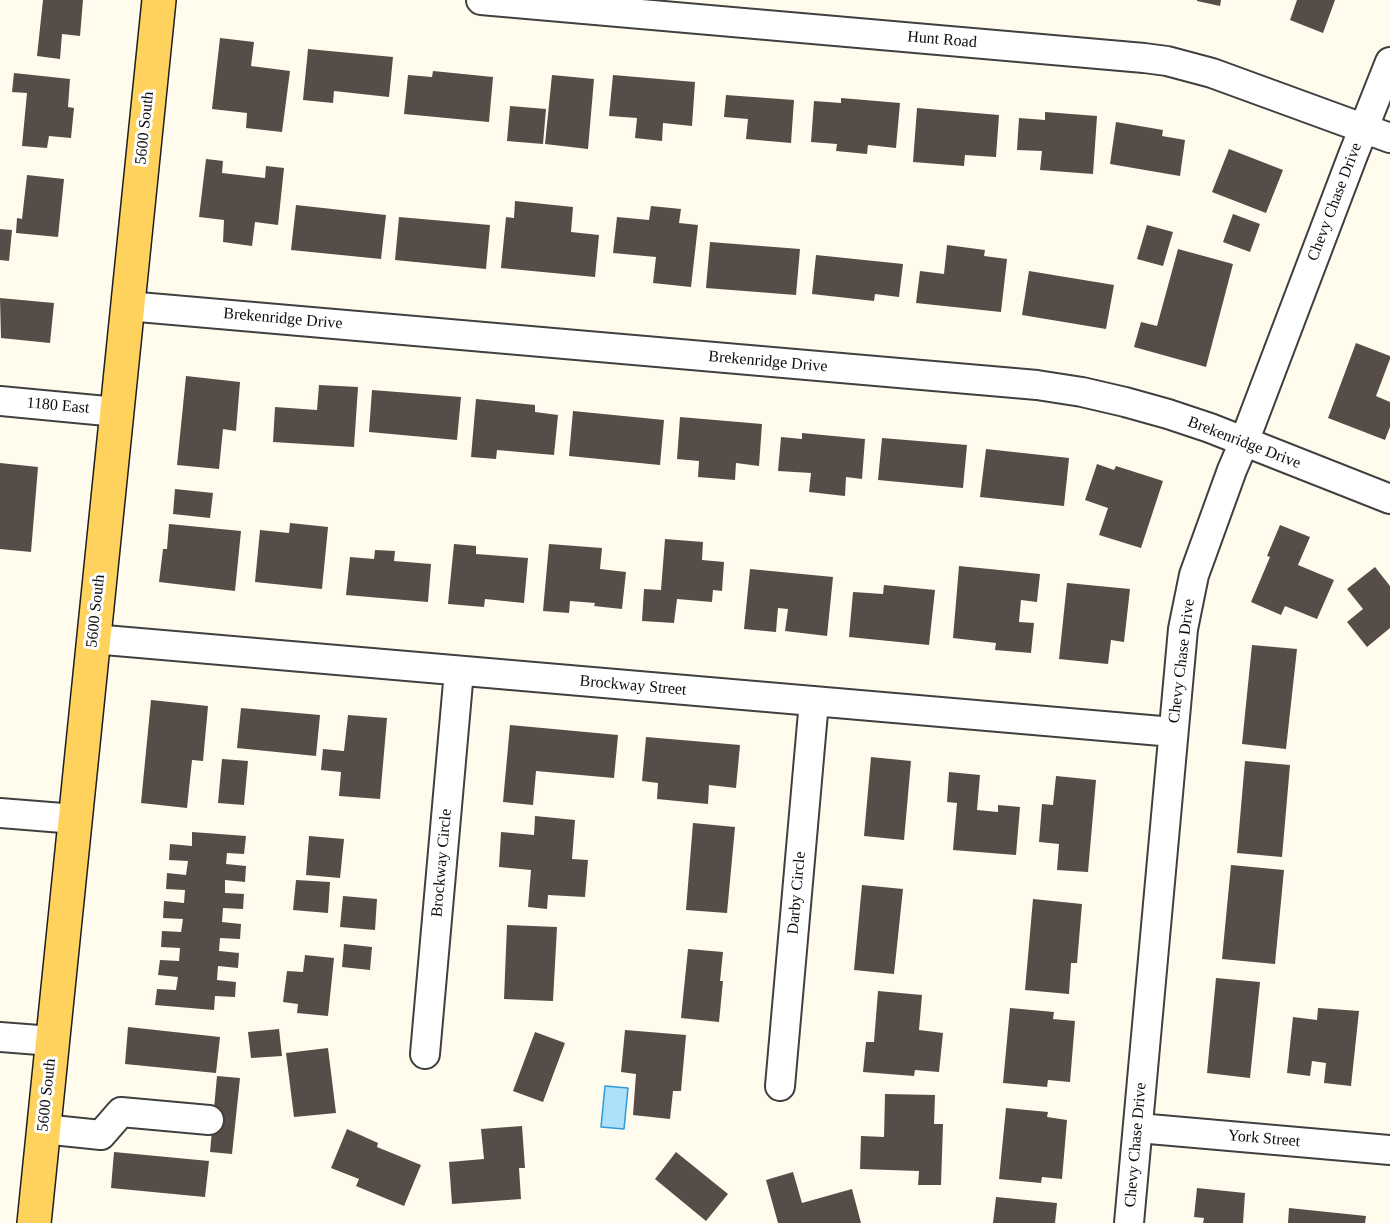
<!DOCTYPE html>
<style>
body{margin:0}
canvas{display:block;background:#fffbed}
</style>
<canvas width="1390" height="1223"></canvas>
<script>
const g = document.querySelector('canvas').getContext('2d');
g.lineJoin = 'round';
function paint(path, color) {
  g.fillStyle = color;
  g.fill(path, 'evenodd');
}
function strokePath(path, color, width, dash) {
  g.strokeStyle = color;
  g.lineWidth = width;
  g.lineCap = dash ? 'butt' : 'round';
  g.setLineDash(dash || []);
  g.stroke(path);
}
function write(font, color, halo, rows, align = 'center') {
  g.font = font + ' Georgia,serif';
  g.lineWidth = 6;
  g.setLineDash([]);
  g.textBaseline = 'middle';
  g.strokeStyle = halo;
  g.fillStyle = color;
  for (const [text, x, y, turn = 0] of rows) {
    g.save();
    g.translate(x, y);
    g.rotate((+turn || 0) * Math.PI / 180);
    g.textAlign = isNaN(turn) ? turn : align;
    if (halo) g.strokeText(text, 0, 0);
    g.fillText(text, 0, 0);
    g.restore();
  }
}
const water = new Path2D(`
 M605,1086l23,2 -4,41 -23,-2z`);
const building = new Path2D(`
 M43,0h40l-3,36 -18,-2 -2,25 -23,-3z
 M1197,0h24l-1,6 -23,-5z
 M1297,0h38l-12,33 -33,-13z
 M220,38l34,4 -3,24 39,5 -8,61 -36,-4 1,-15 -35,-4z
 M308,49l85,8 -4,40 -55,-6 -1,12 -30,-3z
 M433,71l60,6 -4,45 -85,-8 4,-39 24,2z
 M14,73l56,6 -2,28 6,1 -3,30 -22,-2 -2,12 -25,-2 5,-53 -15,-1z
 M552,75l42,4 -6,70 -43,-5z
 M613,75l82,7 -3,44 -29,-3 -1,18 -27,-3 2,-20 -28,-2z
 M726,95l68,5 -3,43 -45,-4 2,-20 -24,-2z
 M841,98l59,5 -4,45 -28,-3 -1,9 -31,-3 1,-7 -26,-2 3,-41 27,2z
 M510,106l36,3 -3,35 -36,-3z
 M917,108l82,7 -3,42 -31,-2 -1,11 -51,-4z
 M1045,112l52,4 -4,58 -53,-4 2,-19 -25,-1 2,-32 26,2z
 M1116,122l47,8 -1,6 23,4 -5,36 -70,-12z
 M1229,149l54,21 -17,43 -54,-21z
 M206,159l17,2 -1,12 43,5 1,-12 18,2 -6,57 -23,-3 -3,24 -29,-4 1,-22 -25,-3z
 M27,175l37,4 -6,58 -42,-4 1,-15 5,1z
 M515,201l58,6 -2,25 28,3 -4,42 -94,-9 5,-51 8,1z
 M296,205l90,10 -5,44 -90,-9z
 M651,206l30,3 -2,14 19,2 -7,62 -38,-4 3,-26 -43,-4 4,-36 32,3z
 M1233,214l27,10 -10,28 -27,-10z
 M399,217l91,8 -4,44 -91,-9z
 M1147,225l26,7 -10,34 -26,-7z
 M0,229l12,1 -3,31 -9,-1z
 M710,242l90,7 -4,46 -90,-7z
 M947,245l38,5 -1,6 23,3 -6,53 -85,-9 4,-32 24,3z
 M1178,249l55,15 -27,103 -72,-20 7,-25 16,4z
 M816,255l87,9 -4,33 -24,-3 -1,7 -62,-7z
 M1029,271l85,14 -8,44 -84,-14z
 M0,298l54,5 -4,40 -49,-5z
 M1356,343l34,13v3l-14,37 14,6v25l-5,13 -57,-22z
 M186,376l54,6 -4,49 -13,-2 -4,40 -42,-4z
 M319,385l39,2 -4,60 -81,-5 2,-35 42,3z
 M372,390l89,7 -4,43 -88,-8z
 M476,399l59,6v7l23,3 -4,40 -57,-5 -1,9 -25,-2z
 M573,411l91,9 -4,45 -91,-9z
 M680,417l82,7 -3,42 -23,-3 -1,17 -37,-3 1,-16 -22,-2z
 M802,433l63,6 -3,40 -16,-2 -1,19 -36,-4 2,-19 -33,-2 3,-34 21,2z
 M882,438l85,7 -4,43 -85,-8z
 M986,449l83,9 -5,48 -84,-9z
 M0,463l38,4 -7,85 -31,-3z
 M1097,464l17,6 2,-4 47,15 -22,67 -42,-13 9,-27 -23,-8z
 M175,489l38,4 -3,25 -37,-4z
 M290,523l38,4 -6,62 -67,-7 5,-52 29,3z
 M169,524l72,7 -6,60 -76,-9 4,-33h4z
 M1280,525l30,12 -12,28 36,15 -17,39 -32,-13 -4,9 -30,-13 19,-45 -3,-1z
 M665,539l38,3 -1,18 22,2 -2,29 -9,-1 -1,12 -35,-3 -3,24 -32,-2 2,-32 17,1z
 M454,544l22,2v8l52,4 -4,45 -39,-4 -1,8 -36,-3z
 M549,544l53,4 -2,21 26,3 -4,37 -28,-3 1,-3 -25,-2 -1,12 -26,-2z
 M375,550l20,1 -1,10 37,3 -3,38 -82,-7 4,-38 24,2z
 M959,566l81,8 -3,28 -16,-2 -2,22 15,1 -3,30 -36,-3 1,-7 -43,-5z
 M1375,567l15,19v42l-23,19 -20,-25 16,-13 -16,-20z
 M750,569l83,8 -6,59 -42,-5 3,-22 -10,-1 -2,24 -32,-3z
 M1067,583l63,6 -6,53 -13,-2 -3,24 -49,-5z
 M884,585l51,5 -6,55 -80,-8 4,-45 30,2z
 M1252,645l45,4 -11,100 -44,-5z
 M151,700l57,6 -5,55 -11,-1 -5,48 -46,-5z
 M241,708l79,7 -4,41 -79,-8z
 M348,715l39,3 -7,81 -41,-3 2,-24 -20,-2 2,-21 21,2z
 M510,725l108,10 -4,43 -78,-7 -3,34 -30,-3z
 M646,737l94,8 -4,43 -27,-3 -1,19 -51,-5 1,-16 -16,-2z
 M871,757l40,4 -7,79 -40,-4z
 M222,759l26,2 -4,44 -26,-2z
 M1245,761l45,4 -8,92 -45,-4z
 M949,772l31,3 -3,35 21,2v-7l22,2 -4,48 -63,-5 4,-47 -10,-1z
 M1056,776l40,4 -8,92 -31,-2 2,-26 -20,-2 3,-38 11,1z
 M535,816l40,4 -3,39 16,1 -3,37 -37,-2 -1,14 -19,-2 3,-37 -32,-3 2,-35 33,3z
 M693,823l42,4 -8,86 -41,-3z
 M192,832l54,4 -2,18 -17,-1 -1,11 20,2 -1,16 -20,-2v13l19,1 -1,15 -20,-1 -1,14 19,2 -1,15 -20,-1 -1,13 20,2 -1,15 -20,-2 -1,14 19,2 -1,15 -20,-1 -1,14 -59,-5 2,-16 19,1 2,-13 -20,-2 2,-15 19,1 1,-13 -19,-1 1,-16 19,1 2,-13 -20,-1 1,-17 20,2 1,-13 -19,-1 1,-16 19,2 2,-14 -19,-1 1,-16 22,2z
 M309,836l35,3 -4,39 -34,-3z
 M1231,865l53,5 -9,94 -53,-5z
 M296,880l34,2 -2,31 -35,-3z
 M862,885l41,4 -9,85 -40,-4z
 M343,896l34,3 -2,31 -35,-3z
 M1033,899l49,5 -5,59h-6l-2,31 -44,-4z
 M507,925l50,2 -4,74 -49,-2z
 M344,944l28,3 -2,23 -28,-3z
 M688,949l35,3 -3,29h3l-4,41 -38,-4z
 M305,955l29,3 -6,58 -31,-3 1,-9 -15,-2 4,-31 16,1z
 M1216,978l44,4 -10,96 -43,-5z
 M878,991l44,4 -3,35 24,3 -4,39 -24,-2 -1,6 -51,-4 3,-30h8z
 M1010,1008l44,4 -1,7 22,2 -5,61 -22,-2 -1,7 -44,-4z
 M1318,1008l41,3 -8,75 -27,-3 2,-20 -14,-2 -2,15 -23,-3 6,-56 24,3z
 M128,1027l92,10 -4,36 -91,-9z
 M279,1029l3,27 -31,2 -3,-26z
 M625,1030l61,5 -5,56h-8l-3,28 -37,-4 3,-41 -15,-2z
 M535,1032l30,11 -22,59 -30,-11z
 M328,1048l8,65 -42,4 -8,-64z
 M217,1076l23,2 -8,76 -22,-2z
 M885,1094l50,1 -1,29h9l-2,61h-23l1,-14 -59,-2 1,-33 23,1z
 M1006,1108l42,4 -1,5 20,3 -5,59 -20,-2 -1,6 -42,-4z
 M522,1126l3,42h-6l2,31 -69,5 -3,-42 35,-3 -3,-30z
 M347,1129l31,14 -1,4 44,18 -17,41 -48,-20 3,-7 -28,-11z
 M114,1152l95,9 -4,36 -94,-9z
 M676,1152l52,42 -22,27 -51,-42z
 M793,1172l9,31 50,-14 9,34h-83l-12,-43z
 M1197,1188l48,5 -2,30h-40l1,-5 -10,-1z
 M996,1197l61,6 -2,20h-62z
 M1289,1208l77,8 -1,7h-77z`);
const minor = new Path2D(`
 M481,0l663,58 23,3 45,12 178,65
 M127,306l910,79 45,7 43,10 43,12 42,14 180,71
 M0,401l117,11
 M93,639l1080,93
 M0,813l75,6
 M0,1037l52,4
 M425,1054l34,-383
 M780,1086l34,-385
 M1138,1128l252,22
 M43,1129l58,6 20,-23 88,8
 M1129,1223l54,-594 11,-54 38,-105 12,-28 109,-287 37,-93`);
const major = new Path2D(`
 M34,1223l125,-1223`);
const streetNames = [
 ["Hunt Road",942,40,5],
 ["5600 South",145,128,-84],
 ["Chevy Chase Drive",1335,202,-69],
 ["Brekenridge Drive",283,319,5],
 ["Brekenridge Drive",768,362,5],
 ["1180 East",58,406,5],
 ["Brekenridge Drive",1244,443,21],
 ["5600 South",96,611,-84],
 ["Chevy Chase Drive",1182,661,-83],
 ["Brockway Street",633,686,5],
 ["Brockway Circle",442,863,-85],
 ["Darby Circle",797,893,-85],
 ["5600 South",47,1095,-84],
 ["York Street",1264,1139,5],
 ["Chevy Chase Drive",1136,1145,-85]
];
paint(water, '#ade1fb');
strokePath(water, '#2e9ad8', 1.5);
paint(building, '#574d48');
strokePath(minor, '#404040', 32);
strokePath(major, '#1e1e1e', 36);
strokePath(minor, '#fff', 28);
strokePath(major, '#ffd25d', 33);
write('16px', '#0d0d0d', '#fff', streetNames);
</script>
